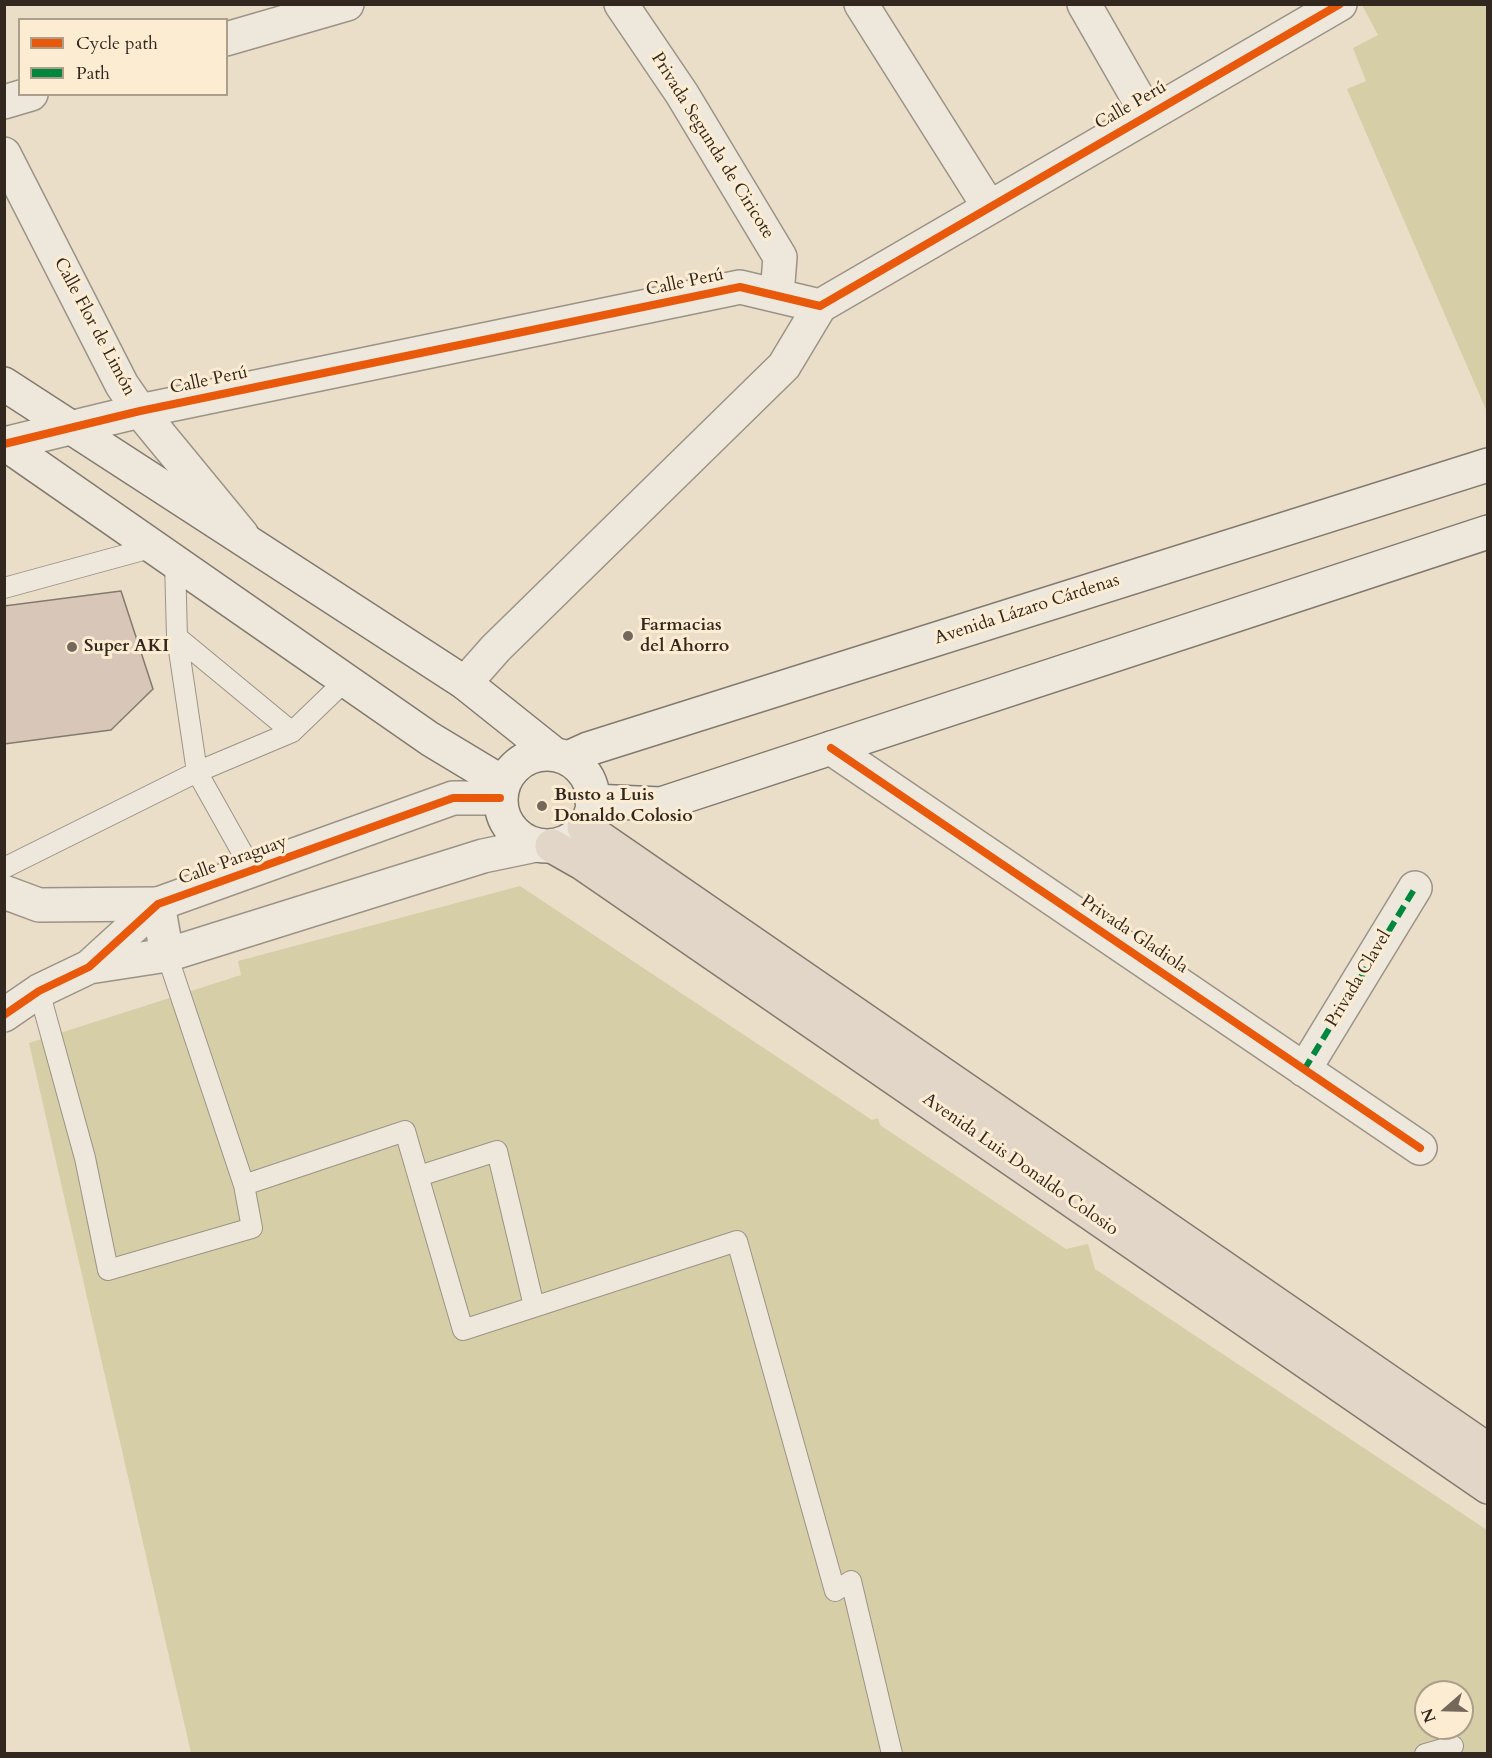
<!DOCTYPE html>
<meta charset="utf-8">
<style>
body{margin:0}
#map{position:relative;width:1492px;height:1758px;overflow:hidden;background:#ebdec8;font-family:Cardo,serif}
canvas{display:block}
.frame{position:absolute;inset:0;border:6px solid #322820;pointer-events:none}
.legend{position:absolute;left:18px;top:18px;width:210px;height:78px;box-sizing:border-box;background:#fcecd2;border:2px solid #ab9e8b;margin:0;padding:8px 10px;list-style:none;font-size:18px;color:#322820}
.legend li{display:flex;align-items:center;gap:12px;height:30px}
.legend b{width:30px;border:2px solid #ab9e8b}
.north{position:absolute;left:1414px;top:1680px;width:60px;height:60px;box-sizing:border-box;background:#fcecd2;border:2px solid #ab9e8b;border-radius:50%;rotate:250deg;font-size:16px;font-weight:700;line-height:24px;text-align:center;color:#322820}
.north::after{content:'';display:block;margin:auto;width:21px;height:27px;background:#73685b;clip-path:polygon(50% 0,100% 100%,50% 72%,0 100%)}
</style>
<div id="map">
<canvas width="1492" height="1758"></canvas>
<div class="frame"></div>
<ul class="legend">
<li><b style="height:8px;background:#e8590c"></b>Cycle path</li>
<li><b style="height:8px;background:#00873e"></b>Path</li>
</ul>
<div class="north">N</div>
</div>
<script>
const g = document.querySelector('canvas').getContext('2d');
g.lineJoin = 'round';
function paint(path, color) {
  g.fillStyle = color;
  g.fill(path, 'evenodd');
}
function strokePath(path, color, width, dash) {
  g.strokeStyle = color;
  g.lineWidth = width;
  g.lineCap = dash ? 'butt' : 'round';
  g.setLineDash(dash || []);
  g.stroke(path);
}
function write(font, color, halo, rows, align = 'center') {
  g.font = font + ' Cardo,serif';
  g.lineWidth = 6;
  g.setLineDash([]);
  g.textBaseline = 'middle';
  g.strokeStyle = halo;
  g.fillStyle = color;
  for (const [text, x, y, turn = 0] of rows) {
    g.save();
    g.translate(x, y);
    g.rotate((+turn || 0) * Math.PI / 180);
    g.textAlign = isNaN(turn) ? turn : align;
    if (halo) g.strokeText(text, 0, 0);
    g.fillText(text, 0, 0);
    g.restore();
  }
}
const green = new Path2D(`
 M1362,5h125v407l-140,-323 19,-8 -13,-33 25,-13z
 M520,886l352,234 6,-2 2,7 186,124 22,-5 7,25 392,261v223h-1296l-162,-710 212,-68 -3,-14zM1426,1692h36v36h-36z`);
const building = new Path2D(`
 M121,591l32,98 -42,41 -107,14v-138z`);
const service = new Path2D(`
 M175,561l2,76 20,135 55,98
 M4,588l150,-41
 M177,637l115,95
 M4,868l193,-96 95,-40 54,-52
 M39,991l46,167 23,112 144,-42 -8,-43 -77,-230
 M419,1176l78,-25 37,155
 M244,1185l161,-54 58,199 274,-89 98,350 16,-10 41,173
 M1425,1754l28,-8`);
const minor = new Path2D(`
 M621,4l61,90 98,163 -3,38
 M861,4l128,203
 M1084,4l63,110
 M226,39l121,-35
 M4,102l27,-8
 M4,154l118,231 18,26 102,124
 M4,444l136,-33 600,-124 80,19 520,-302
 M465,683l31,-35 288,-282 36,-60
 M831,748l589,400
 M4,892l35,13 119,-1 9,51
 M1304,1070l111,-182`);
const tertiary = new Path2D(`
 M89,967l78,-12 316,-99 53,-11
 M4,1015l35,-24 50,-24 69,-63 295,-106h47`);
const secondary = new Path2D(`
 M4,384l461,299 89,71
 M4,443l426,296 73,44
 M501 800a46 46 0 1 1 92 0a46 46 0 1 1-92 0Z
 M568,758l20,-9 900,-284
 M592,801l69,3 827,-272`);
const primary = new Path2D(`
 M584,827l904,623
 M552,846l30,17 906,624`);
const quiet = new Path2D(`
 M1304,1070l111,-182`);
const cycleway = new Path2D(`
 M4,444l136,-33 600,-124 80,19 520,-302
 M831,748l589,400
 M4,1015l35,-24 50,-24 69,-63 295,-106h47`);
const markers = [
 [628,636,6,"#73685b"],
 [72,647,6,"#73685b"],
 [542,806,6,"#73685b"]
];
const streetNames = [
 ["Calle Perú",1131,106,-30],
 ["Privada Segunda de Ciricote",712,146,58],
 ["Calle Perú",685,283,-12],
 ["Calle Flor de Limón",94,327,62],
 ["Calle Perú",209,381,-12],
 ["Avenida Lázaro Cárdenas",1027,610,-18],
 ["Calle Paraguay",233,861,-20],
 ["Privada Gladiola",1134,935,34],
 ["Privada Clavel",1359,979,-59],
 ["Avenida Luis Donaldo Colosio",1020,1165,35]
];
const poiNames = [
 ["Farmacias",640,626],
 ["del Ahorro",640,647],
 ["Super AKI",84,647],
 ["Busto a Luis",554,796],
 ["Donaldo Colosio",554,817]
];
paint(green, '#d6cea6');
paint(building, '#d8c6b8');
strokePath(building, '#827a6f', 1.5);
strokePath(service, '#9b9386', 22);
strokePath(minor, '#9b9386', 36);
strokePath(tertiary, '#9b9386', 36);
strokePath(secondary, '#827a6f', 36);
strokePath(primary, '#827a6f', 36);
strokePath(service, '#eee7dc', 20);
strokePath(minor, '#eee7dc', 33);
strokePath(tertiary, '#eee7dc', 33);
strokePath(secondary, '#eee7dc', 33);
strokePath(primary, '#e1d6c7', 33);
strokePath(quiet, '#00873e', 6, [12, 6]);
strokePath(cycleway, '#e8590c', 8);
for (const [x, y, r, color] of markers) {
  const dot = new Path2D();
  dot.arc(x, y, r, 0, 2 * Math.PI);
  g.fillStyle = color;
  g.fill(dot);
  strokePath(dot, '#fcecd2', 2);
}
write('18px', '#322820', '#fcecd2', streetNames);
write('bold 18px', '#322820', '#fcecd2', poiNames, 'left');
</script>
